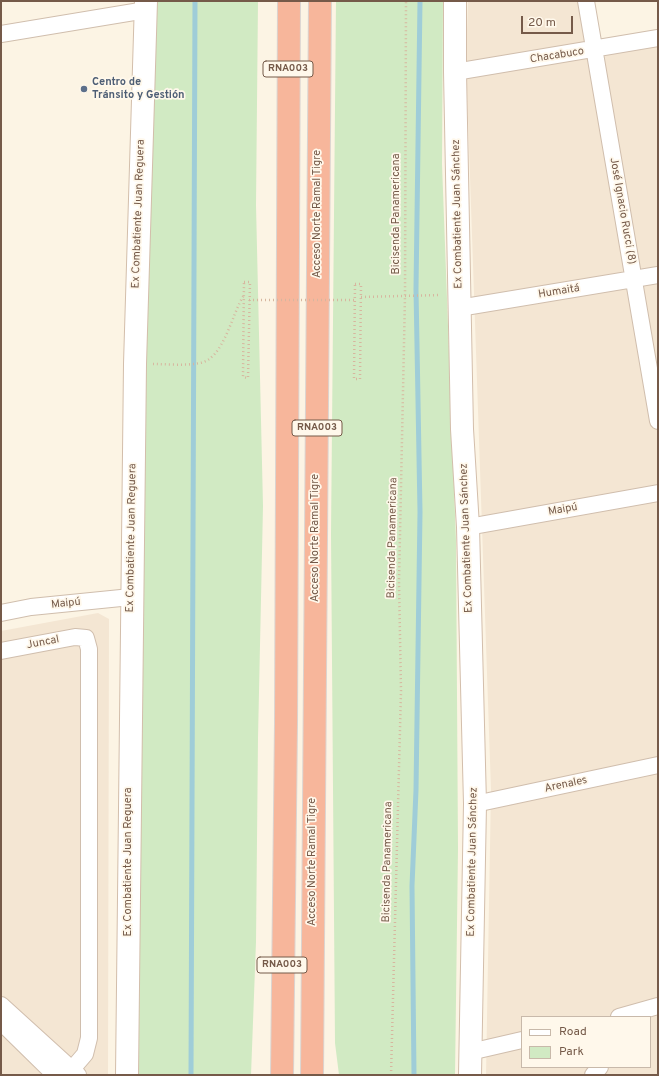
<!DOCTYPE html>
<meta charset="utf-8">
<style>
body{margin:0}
#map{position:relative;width:659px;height:1076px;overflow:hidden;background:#fcf4e4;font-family:Overpass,sans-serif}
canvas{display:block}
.frame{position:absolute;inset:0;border:2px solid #755a49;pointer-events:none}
.legend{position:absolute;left:521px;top:1016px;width:130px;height:52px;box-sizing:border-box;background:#fff8eb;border:1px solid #c8b9aa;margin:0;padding:5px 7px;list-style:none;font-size:12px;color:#755a49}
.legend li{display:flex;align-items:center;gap:8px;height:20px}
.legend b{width:20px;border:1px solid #c8b9aa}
.scale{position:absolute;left:521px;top:16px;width:52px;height:18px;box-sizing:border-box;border:2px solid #755a49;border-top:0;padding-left:5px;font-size:12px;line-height:14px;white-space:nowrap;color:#755a49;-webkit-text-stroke:3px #fff8eb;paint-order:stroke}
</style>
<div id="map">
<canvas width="659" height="1076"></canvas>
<div class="frame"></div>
<ul class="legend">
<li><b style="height:5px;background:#fff"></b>Road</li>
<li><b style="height:11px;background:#d1eac3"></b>Park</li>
</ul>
<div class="scale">20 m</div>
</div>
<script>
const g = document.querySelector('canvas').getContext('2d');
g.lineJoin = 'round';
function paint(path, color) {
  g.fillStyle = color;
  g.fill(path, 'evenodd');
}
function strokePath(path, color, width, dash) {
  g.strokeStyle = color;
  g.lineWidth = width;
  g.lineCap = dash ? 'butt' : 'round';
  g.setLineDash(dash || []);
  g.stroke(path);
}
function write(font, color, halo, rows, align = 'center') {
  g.font = font + ' Overpass,sans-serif';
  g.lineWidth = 3.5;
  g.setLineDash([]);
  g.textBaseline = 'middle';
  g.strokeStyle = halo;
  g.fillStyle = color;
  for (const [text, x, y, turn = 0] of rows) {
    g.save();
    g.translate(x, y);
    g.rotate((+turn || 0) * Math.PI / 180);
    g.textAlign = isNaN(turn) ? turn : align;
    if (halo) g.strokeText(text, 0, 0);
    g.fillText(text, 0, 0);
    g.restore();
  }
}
const residential = new Path2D(`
 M468,1h110l10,56 70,-12v1030h-172l5,-285 -25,-730zM522,1017h128v50h-128z
 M98,613l11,6 -1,456h-107v-444z`);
const green = new Path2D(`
 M149,1h109l-2,204 7,301 -5,232 -2,204 -5,133h-120z
 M336,1h107l-1,163 14,377 2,308 -3,226h-116l-4,-32 -4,-509z`);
const stream = new Path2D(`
 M191,1075l4,-1074
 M414,1075l-2,-189 4,-96 4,-278 -4,-223 4,-288`);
const path = new Path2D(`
 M244,282h6l-2,96 -5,-1z
 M355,284h6l-1,95h-6z
 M361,297l79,-2
 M153,364c15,0 32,2 47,-1 24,-4 32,-50 44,-68
 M391,1075l10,-384 -2,-109 6,-286 1,-295`);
const street = new Path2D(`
 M586,1l72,420
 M1,34l145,-24
 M455,72l203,-34
 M459,308l199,-33
 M468,527l190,-34
 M1,613l30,-6 100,-10
 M1,651l74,-14 11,1 3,11v389l-4,16 -18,21
 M475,804l183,-39
 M1,1005l77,70
 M619,1017l39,-11
 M1,1022l54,53
 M470,1052l52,-12
 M593,1075l7,-8`);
const secondary = new Path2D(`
 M455,1v71l7,357 6,98 7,277 -5,271
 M127,1075l8,-711 11,-363`);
const highway = new Path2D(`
 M282,1075l4,-351 3,-723
 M312,1075l8,-1074`);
const pathBridge = new Path2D(`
 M249,300h106`);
const markers = [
 [84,89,4,"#5c6f8a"]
];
const shields = [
 [288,69,50],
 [317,428,50],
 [282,965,50]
];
const shieldNames = [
 ["RNA003",288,69],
 ["RNA003",317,428],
 ["RNA003",282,965]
];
const streetNames = [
 ["Chacabuco",557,56,-9],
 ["José Ignacio Rucci (8)",622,211,80],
 ["Ex Combatiente Juan Reguera",139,214,-88],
 ["Acceso Norte Ramal Tigre",318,214,-90],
 ["Bicisenda Panamericana",397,214,-90],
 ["Ex Combatiente Juan Sánchez",458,214,-91],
 ["Humaitá",559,292,-9],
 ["Maipú",563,510,-10],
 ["Ex Combatiente Juan Reguera",132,538,-89],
 ["Acceso Norte Ramal Tigre",316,538,-90],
 ["Bicisenda Panamericana",393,538,-89],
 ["Ex Combatiente Juan Sánchez",467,538,-92],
 ["Maipú",66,604,-6],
 ["Juncal",43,643,-11],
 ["Arenales",566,785,-12],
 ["Ex Combatiente Juan Reguera",129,862,-90],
 ["Acceso Norte Ramal Tigre",313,862,-90],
 ["Bicisenda Panamericana",388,862,-89],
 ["Ex Combatiente Juan Sánchez",473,862,-89]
];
const serviceNames = [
 ["Centro de",92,83],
 ["Tránsito y Gestión",92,96]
];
paint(residential, '#f4e6d3');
paint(green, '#d1eac3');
strokePath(stream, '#9fcdd8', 5);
strokePath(street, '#d0bead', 18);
strokePath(secondary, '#d3beab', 24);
strokePath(highway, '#dbd4d0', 24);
strokePath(path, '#d7b69f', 2.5, [1, 3]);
strokePath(street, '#fff', 16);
strokePath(secondary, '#fff', 22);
strokePath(highway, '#f7b69b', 22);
strokePath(pathBridge, '#d7b69f', 2.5, [1, 3]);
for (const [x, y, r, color] of markers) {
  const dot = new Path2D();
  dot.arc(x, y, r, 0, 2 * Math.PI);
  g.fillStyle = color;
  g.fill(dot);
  strokePath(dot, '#fff8eb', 1.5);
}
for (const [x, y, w] of shields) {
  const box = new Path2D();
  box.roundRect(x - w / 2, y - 8, w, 16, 3);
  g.fillStyle = '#fff8eb';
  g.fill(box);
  strokePath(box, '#755a49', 1);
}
write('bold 10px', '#755a49', null, shieldNames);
write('11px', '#755a49', '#fff8eb', streetNames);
write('bold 11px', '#4e5e75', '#fff8eb', serviceNames, 'left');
</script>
